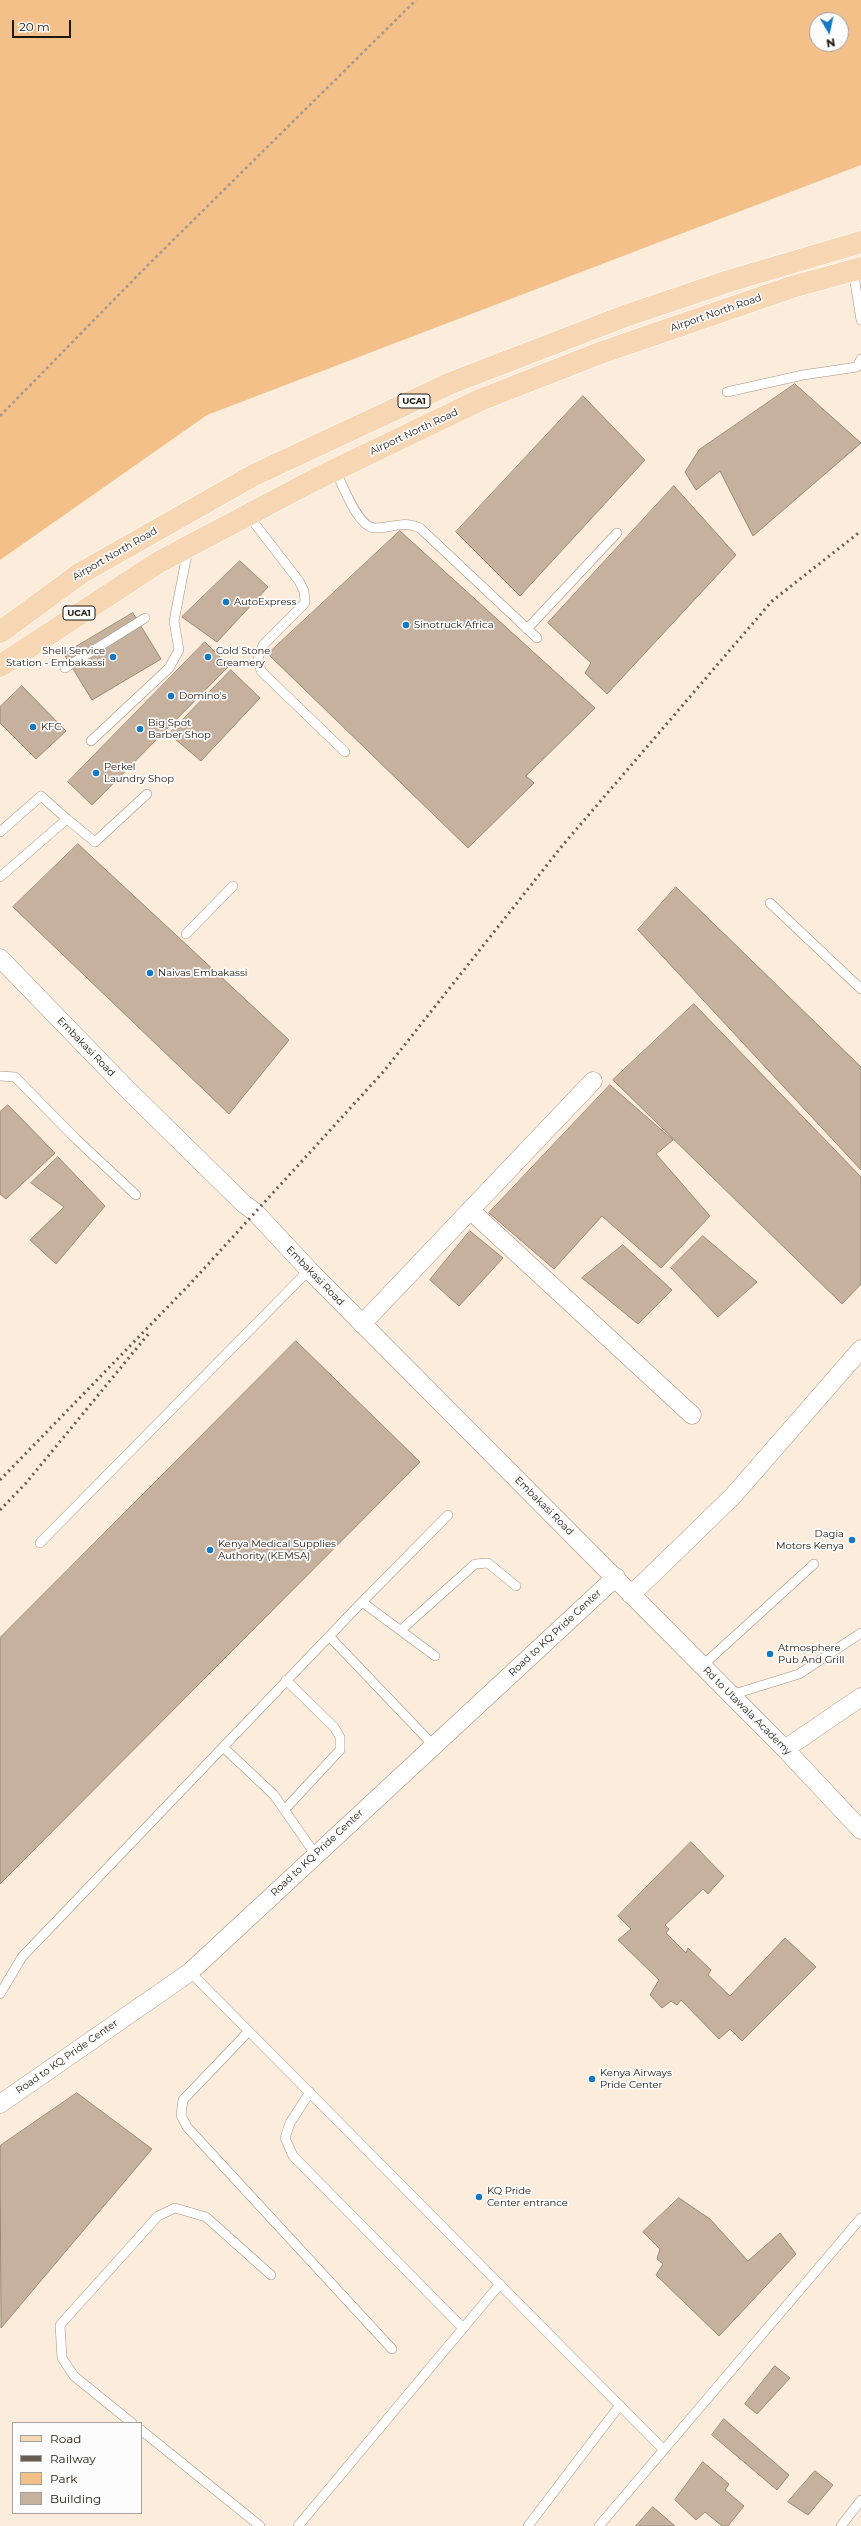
<!DOCTYPE html>
<style>
body{margin:0}
#map{position:relative;width:861px;height:2526px;overflow:hidden;background:#fcecdb;font-family:Montserrat,sans-serif}
canvas{display:block}
.legend{position:absolute;left:12px;top:2422px;width:130px;height:92px;box-sizing:border-box;background:#fcfcfc;border:1px solid #a3a09d;margin:0;padding:5px 7px;list-style:none;font-size:12px;color:#1e170f}
.legend li{display:flex;align-items:center;gap:8px;height:20px}
.legend b{width:20px;border:1px solid #a3a09d}
.north{position:absolute;left:809px;top:12px;width:40px;height:40px;box-sizing:border-box;background:#fcfcfc;border:1px solid #a3a09d;border-radius:50%;rotate:171deg;font-size:11px;font-weight:700;line-height:16px;text-align:center;color:#1e170f}
.north::after{content:'';display:block;margin:auto;width:14px;height:18px;background:#1478c3;clip-path:polygon(50% 0,100% 100%,50% 72%,0 100%)}
.scale{position:absolute;left:12px;top:20px;width:59px;height:18px;box-sizing:border-box;border:2px solid #1e170f;border-top:0;padding-left:5px;font-size:12px;line-height:14px;white-space:nowrap;color:#1e170f;-webkit-text-stroke:3px #fcfcfc;paint-order:stroke}
</style>
<div id="map">
<canvas width="861" height="2526"></canvas>
<ul class="legend">
<li><b style="height:5px;background:#f6d6b3"></b>Road</li>
<li><b style="height:5px;background:#675d52"></b>Railway</li>
<li><b style="height:11px;background:#f3c089"></b>Park</li>
<li><b style="height:11px;background:#c5b19d"></b>Building</li>
</ul>
<div class="north">N</div>
<div class="scale">20 m</div>
</div>
<script>
const g = document.querySelector('canvas').getContext('2d');
g.lineJoin = 'round';
function paint(path, color) {
  g.fillStyle = color;
  g.fill(path, 'evenodd');
}
function strokePath(path, color, width, dash) {
  g.strokeStyle = color;
  g.lineWidth = width;
  g.lineCap = dash ? 'butt' : 'round';
  g.setLineDash(dash || []);
  g.stroke(path);
}
function write(font, color, halo, rows, align = 'center') {
  g.font = font + ' Montserrat,sans-serif';
  g.lineWidth = 3.5;
  g.setLineDash([]);
  g.textBaseline = 'middle';
  g.strokeStyle = halo;
  g.fillStyle = color;
  for (const [text, x, y, turn = 0] of rows) {
    g.save();
    g.translate(x, y);
    g.rotate((+turn || 0) * Math.PI / 180);
    g.textAlign = isNaN(turn) ? turn : align;
    if (halo) g.strokeText(text, 0, 0);
    g.fillText(text, 0, 0);
    g.restore();
  }
}
const green = new Path2D(`
 M0,0h861v165l-654,250 -207,145zM817,20h24v24h-24z`);
const building = new Path2D(`
 M795,384l66,59 -108,93 -33,-65 -24,19 -11,-18 14,-22z
 M583,396l62,64 -125,136 -64,-64z
 M674,486l62,69 -129,139 -22,-21 6,-10 -43,-40z
 M400,531l195,177 -69,68 8,7 -66,65 -200,-194z
 M240,561l28,26 -51,55 -35,-25z
 M133,613l28,46 -69,41 -28,-46z
 M205,642l24,24 -137,139 -24,-23z
 M231,670l29,28 -59,63 -32,-27z
 M22,686l44,45 -30,28 -36,-36v-16z
 M78,844l211,196 -60,74 -216,-207z
 M676,887l185,180v103l-223,-240z
 M694,1004l167,173v107l-19,20 -229,-224z
 M610,1085l63,55 -17,14 54,62 -49,52 -59,-52 -48,53 -65,-56z
 M8,1105l47,48 -49,46 -6,-5v-82z
 M58,1157l47,49 -49,58 -26,-24 34,-33 -33,-24z
 M470,1231l33,27 -44,48 -29,-26z
 M703,1236l54,46 -39,35 -47,-49z
 M623,1245l49,45 -34,34 -56,-46z
 M296,1341l124,121 -420,422v-246z
 M691,1842l33,34 -16,18 -5,-5 -38,36 4,4 -3,4 20,20 2,-5 23,22 -3,5 22,21 55,-58 31,29 -74,74 -12,-12 -11,10 -38,-39 -4,5 -6,-4 -9,7 -12,-13 9,-15 -41,-40 13,-11 -13,-13z
 M77,2093l75,56 -151,179 -1,-182z
 M679,2198l31,21 38,42 32,-28 16,21 -77,82 -63,-61 7,-11 -6,-5 3,-10 -17,-17z
 M775,2366l15,12 -33,36 -12,-10z
 M724,2419l65,56 -12,15 -65,-55z
 M703,2462l26,22 -4,6 19,16 -16,20h-6l-17,-14 -9,8 -21,-20z
 M815,2471l18,14 -25,30 -20,-13z
 M653,2507l22,19h-39z`);
const path = new Path2D(`
 M0,416l148,-151 268,-265`);
const lane = new Path2D(`
 M853,270l8,50
 M727,392l76,-17 54,-8 4,-8
 M335,469c7,15 23,59 40,59 19,0 26,-8 45,0l117,110
 M248,515l51,66 5,10 1,12 -42,42 -5,13 3,13 84,81
 M527,629l90,-96
 M65,668l80,-50
 M91,741l78,-73 10,-18 -5,-29 14,-72
 M67,819l28,23 52,-48
 M0,832l41,-36 26,23 -67,58
 M770,903l91,86
 M186,934l47,-48
 M0,1076l15,1 61,62 60,56
 M40,1543l269,-273
 M362,1602l73,54
 M401,1630l74,-66 13,-1 28,23
 M329,1636l105,110
 M702,1666l112,-102
 M286,1680l48,47 6,10v13l-52,56
 M731,1695l68,-21 62,-41
 M223,1747l51,48 41,59
 M190,1972l473,477
 M0,1994l22,-37 340,-355 86,-87
 M249,2031l-66,69 -2,15 6,12 205,222
 M310,2092l-20,31 -5,15 8,18 170,172
 M132,2423l-58,-47 -12,-18 -2,-33 98,-109 17,-8 31,9 65,58
 M141,2430l119,96
 M298,2526l202,-242
 M528,2526l92,-121
 M599,2526l262,-308
 M841,2526l20,-26`);
const street = new Path2D(`
 M0,958l128,132 116,114 11,8 54,58 476,479 76,81
 M470,1210l222,205
 M362,1324l231,-243
 M631,1595l102,-99 128,-147
 M785,1749l76,-52
 M0,2104l190,-132 426,-395`);
const primary = new Path2D(`
 M0,632l81,-59 173,-98 197,-92 174,-67 104,-35 132,-39
 M0,666l159,-104 157,-83 164,-79 120,-47 192,-66 69,-19`);
const rail = new Path2D(`
 M0,1480l190,-196 194,-213 178,-225 210,-245 89,-70
 M0,1510l26,-27 124,-151`);
const markers = [
 [226,602,4,"#1478c3"],
 [406,625,4,"#1478c3"],
 [113,657,4,"#1478c3"],
 [208,657,4,"#1478c3"],
 [171,696,4,"#1478c3"],
 [33,727,4,"#1478c3"],
 [140,729,4,"#1478c3"],
 [96,773,4,"#1478c3"],
 [150,973,4,"#1478c3"],
 [852,1540,4,"#1478c3"],
 [210,1550,4,"#1478c3"],
 [770,1654,4,"#1478c3"],
 [592,2079,4,"#1478c3"],
 [479,2197,4,"#1478c3"]
];
const shields = [
 [414,401,32],
 [79,613,32]
];
const shieldNames = [
 ["UCA1",414,401],
 ["UCA1",79,613]
];
const streetNames = [
 ["Airport North Road",716,313,-19],
 ["Airport North Road",414,432,-25],
 ["Airport North Road",115,554,-30],
 ["Embakasi Road",86,1047,46],
 ["Embakasi Road",315,1276,46],
 ["Embakasi Road",544,1506,45],
 ["Road to KQ Pride Center",555,1633,-43],
 ["Rd to Utawala Academy",747,1711,45],
 ["Road to KQ Pride Center",317,1853,-43],
 ["Road to KQ Pride Center",67,2057,-35]
];
const poiNames = [
 ["AutoExpress",234,602],
 ["Sinotruck Africa",414,625],
 ["Shell Service",105,651,"right"],
 ["Station - Embakassi",105,663,"right"],
 ["Cold Stone",216,651],
 ["Creamery",216,663],
 ["Domino's",179,696],
 ["Big Spot",148,723],
 ["Barber Shop",148,735],
 ["KFC",41,727],
 ["Perkel",104,767],
 ["Laundry Shop",104,779],
 ["Naivas Embakassi",158,973],
 ["Dagia",844,1534,"right"],
 ["Motors Kenya",844,1546,"right"],
 ["Kenya Medical Supplies",218,1544],
 ["Authority (KEMSA)",218,1556],
 ["Atmosphere",778,1648],
 ["Pub And Grill",778,1660],
 ["Kenya Airways",600,2073],
 ["Pride Center",600,2085],
 ["KQ Pride",487,2191],
 ["Center entrance",487,2203]
];
paint(green, '#f3c089');
paint(building, '#c5b19d');
strokePath(building, '#9b8875', 1);
strokePath(lane, '#a5927f', 10);
strokePath(street, '#a5927f', 19);
strokePath(primary, '#fff', 23);
strokePath(path, '#a6998c', 2.5, [3, 3]);
strokePath(lane, '#fff', 9);
strokePath(street, '#fff', 18);
strokePath(primary, '#f6d6b3', 22);
strokePath(rail, '#675d52', 3, [2, 4]);
for (const [x, y, r, color] of markers) {
  const dot = new Path2D();
  dot.arc(x, y, r, 0, 2 * Math.PI);
  g.fillStyle = color;
  g.fill(dot);
  strokePath(dot, '#fcfcfc', 1.5);
}
for (const [x, y, w] of shields) {
  const box = new Path2D();
  box.roundRect(x - w / 2, y - 7, w, 14, 3);
  g.fillStyle = '#fcfcfc';
  g.fill(box);
  strokePath(box, '#1e170f', 1);
}
write('bold 9px', '#1e170f', null, shieldNames);
write('10px', '#1e170f', '#fcfcfc', streetNames);
write('10px', '#1e170f', '#fcfcfc', poiNames, 'left');
</script>
